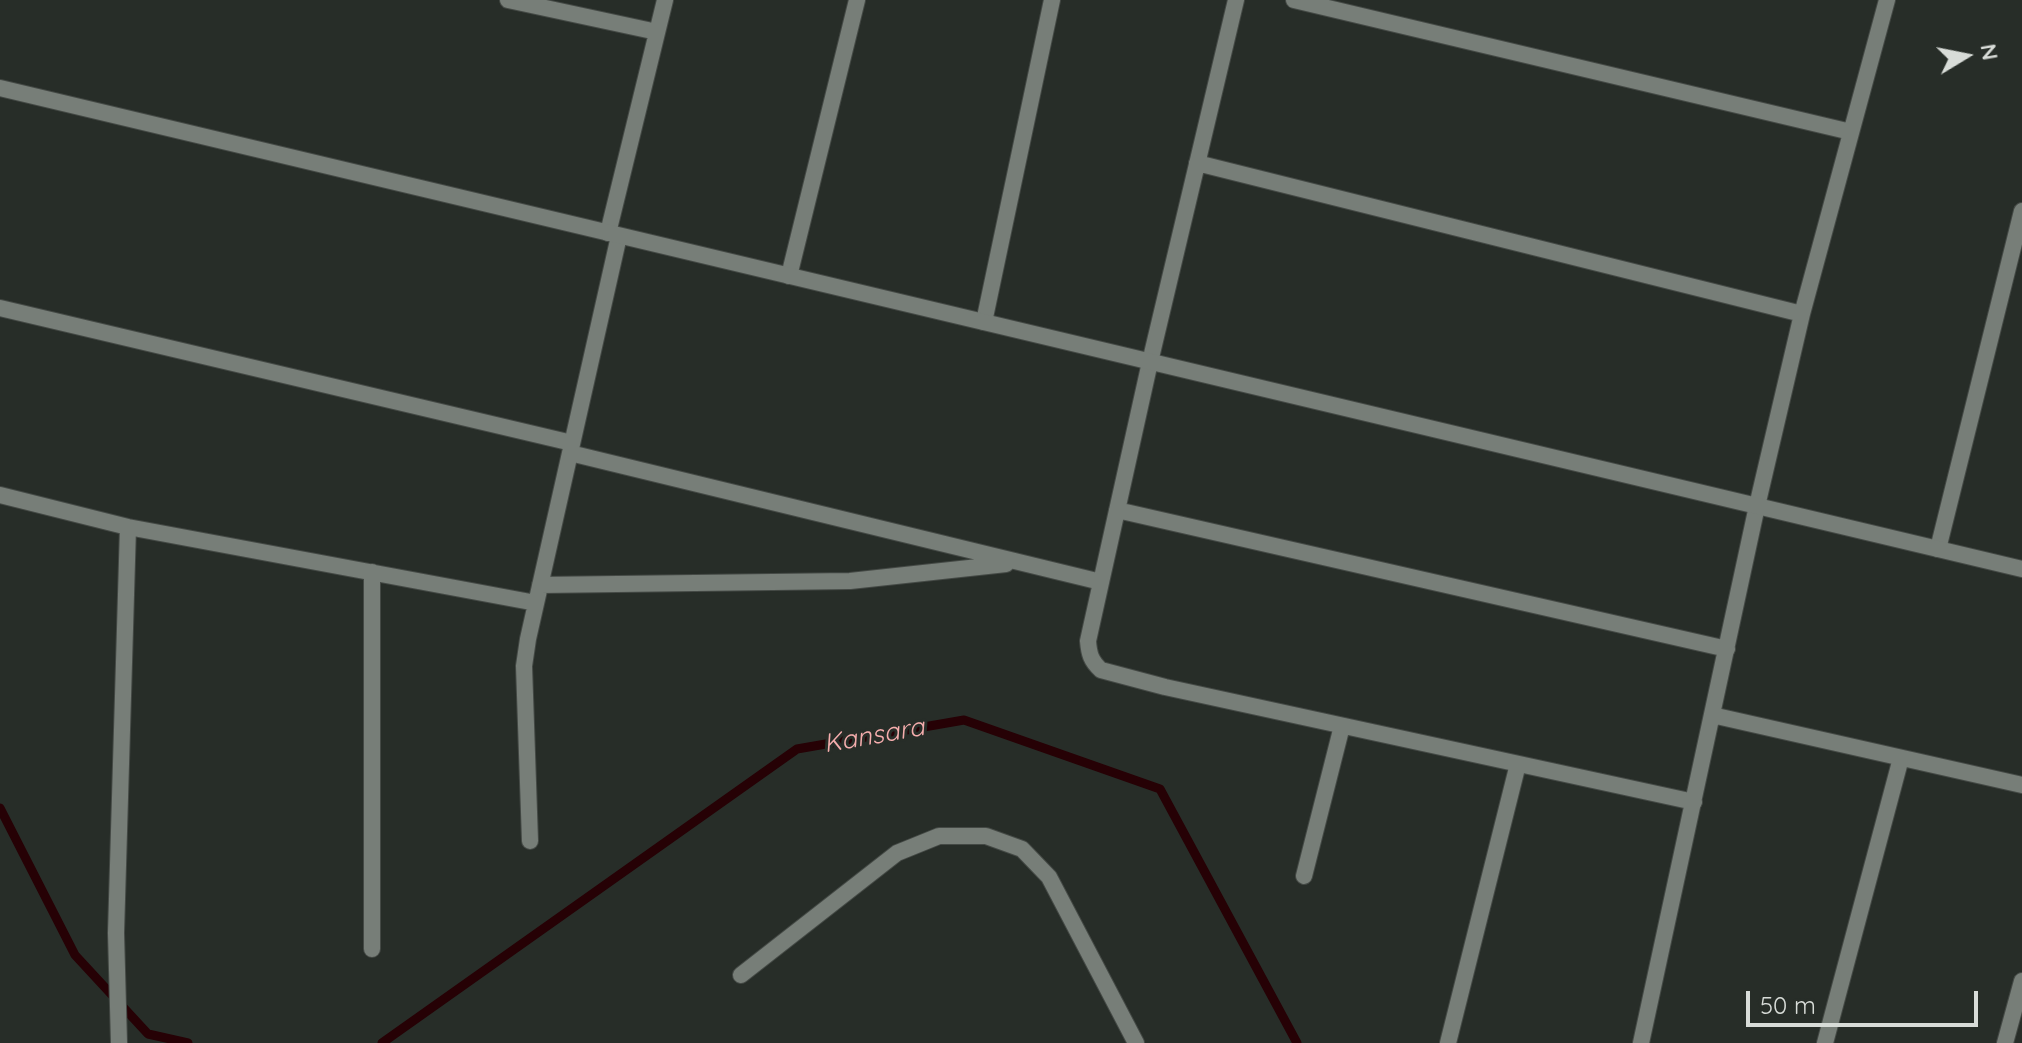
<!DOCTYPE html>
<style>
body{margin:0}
#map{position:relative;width:2022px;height:1043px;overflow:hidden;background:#272d28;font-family:Quicksand,sans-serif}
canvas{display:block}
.north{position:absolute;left:1926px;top:16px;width:80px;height:80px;-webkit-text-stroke:6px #272d28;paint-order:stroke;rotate:80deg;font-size:22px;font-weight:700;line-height:32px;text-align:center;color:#d8dcd8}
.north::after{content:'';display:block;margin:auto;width:28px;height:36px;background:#d8dcd8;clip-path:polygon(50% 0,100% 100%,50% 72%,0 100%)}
.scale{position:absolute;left:1746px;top:991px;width:232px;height:36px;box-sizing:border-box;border:4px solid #d8dcd8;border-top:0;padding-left:10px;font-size:24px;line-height:28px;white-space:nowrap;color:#d8dcd8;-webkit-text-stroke:6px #272d28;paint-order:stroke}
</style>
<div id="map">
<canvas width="2022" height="1043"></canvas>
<div class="north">N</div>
<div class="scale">50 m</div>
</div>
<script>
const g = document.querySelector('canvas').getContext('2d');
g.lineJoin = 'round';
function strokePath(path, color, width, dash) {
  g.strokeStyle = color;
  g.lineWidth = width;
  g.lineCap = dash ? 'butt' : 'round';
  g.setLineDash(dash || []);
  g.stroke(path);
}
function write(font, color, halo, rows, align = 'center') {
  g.font = font + ' Quicksand,sans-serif';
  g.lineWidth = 6;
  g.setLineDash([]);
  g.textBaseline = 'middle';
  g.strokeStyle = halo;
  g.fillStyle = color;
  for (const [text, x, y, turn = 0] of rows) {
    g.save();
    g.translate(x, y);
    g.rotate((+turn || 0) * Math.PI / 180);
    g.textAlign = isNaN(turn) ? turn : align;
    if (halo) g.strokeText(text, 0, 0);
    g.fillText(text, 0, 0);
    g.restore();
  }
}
const stream = new Path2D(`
 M0,808l75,147 73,79 40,9
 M382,1043l415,-294 167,-29 196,69 137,254`);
const minor = new Path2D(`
 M508,0l149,32
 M1236,0l-86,362 -62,279c1,13 3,20 13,29l64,17 529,115
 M1294,0l557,132
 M1197,163l605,151
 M608,233l57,-233
 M789,276l68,-276
 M0,308l572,135
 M984,322l68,-322
 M570,453l531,129
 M0,495l128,32 408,76
 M1117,510l610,139
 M1938,549l84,-338
 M540,585l310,-4 156,-17
 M1712,715l310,70
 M530,841l-6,-175 4,-27 91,-403
 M1304,876l38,-150
 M372,949v-377
 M741,975l156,-122 42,-17h47l36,13 27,28 87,166
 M119,1043l-3,-110 12,-406
 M1448,1043l70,-279
 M1641,1043l116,-537 45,-192 85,-314
 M1825,1043l76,-285
 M2005,1043l17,-62`);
const tertiary = new Path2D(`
 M0,88l2022,481`);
const waterNames = [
 ["Kansara",874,736,-10]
];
strokePath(stream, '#260105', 9);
strokePath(minor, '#444945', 18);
strokePath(tertiary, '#444945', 18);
strokePath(minor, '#777e78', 16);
strokePath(tertiary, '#777e78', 16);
write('italic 26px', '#f5adad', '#272d28', waterNames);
</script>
